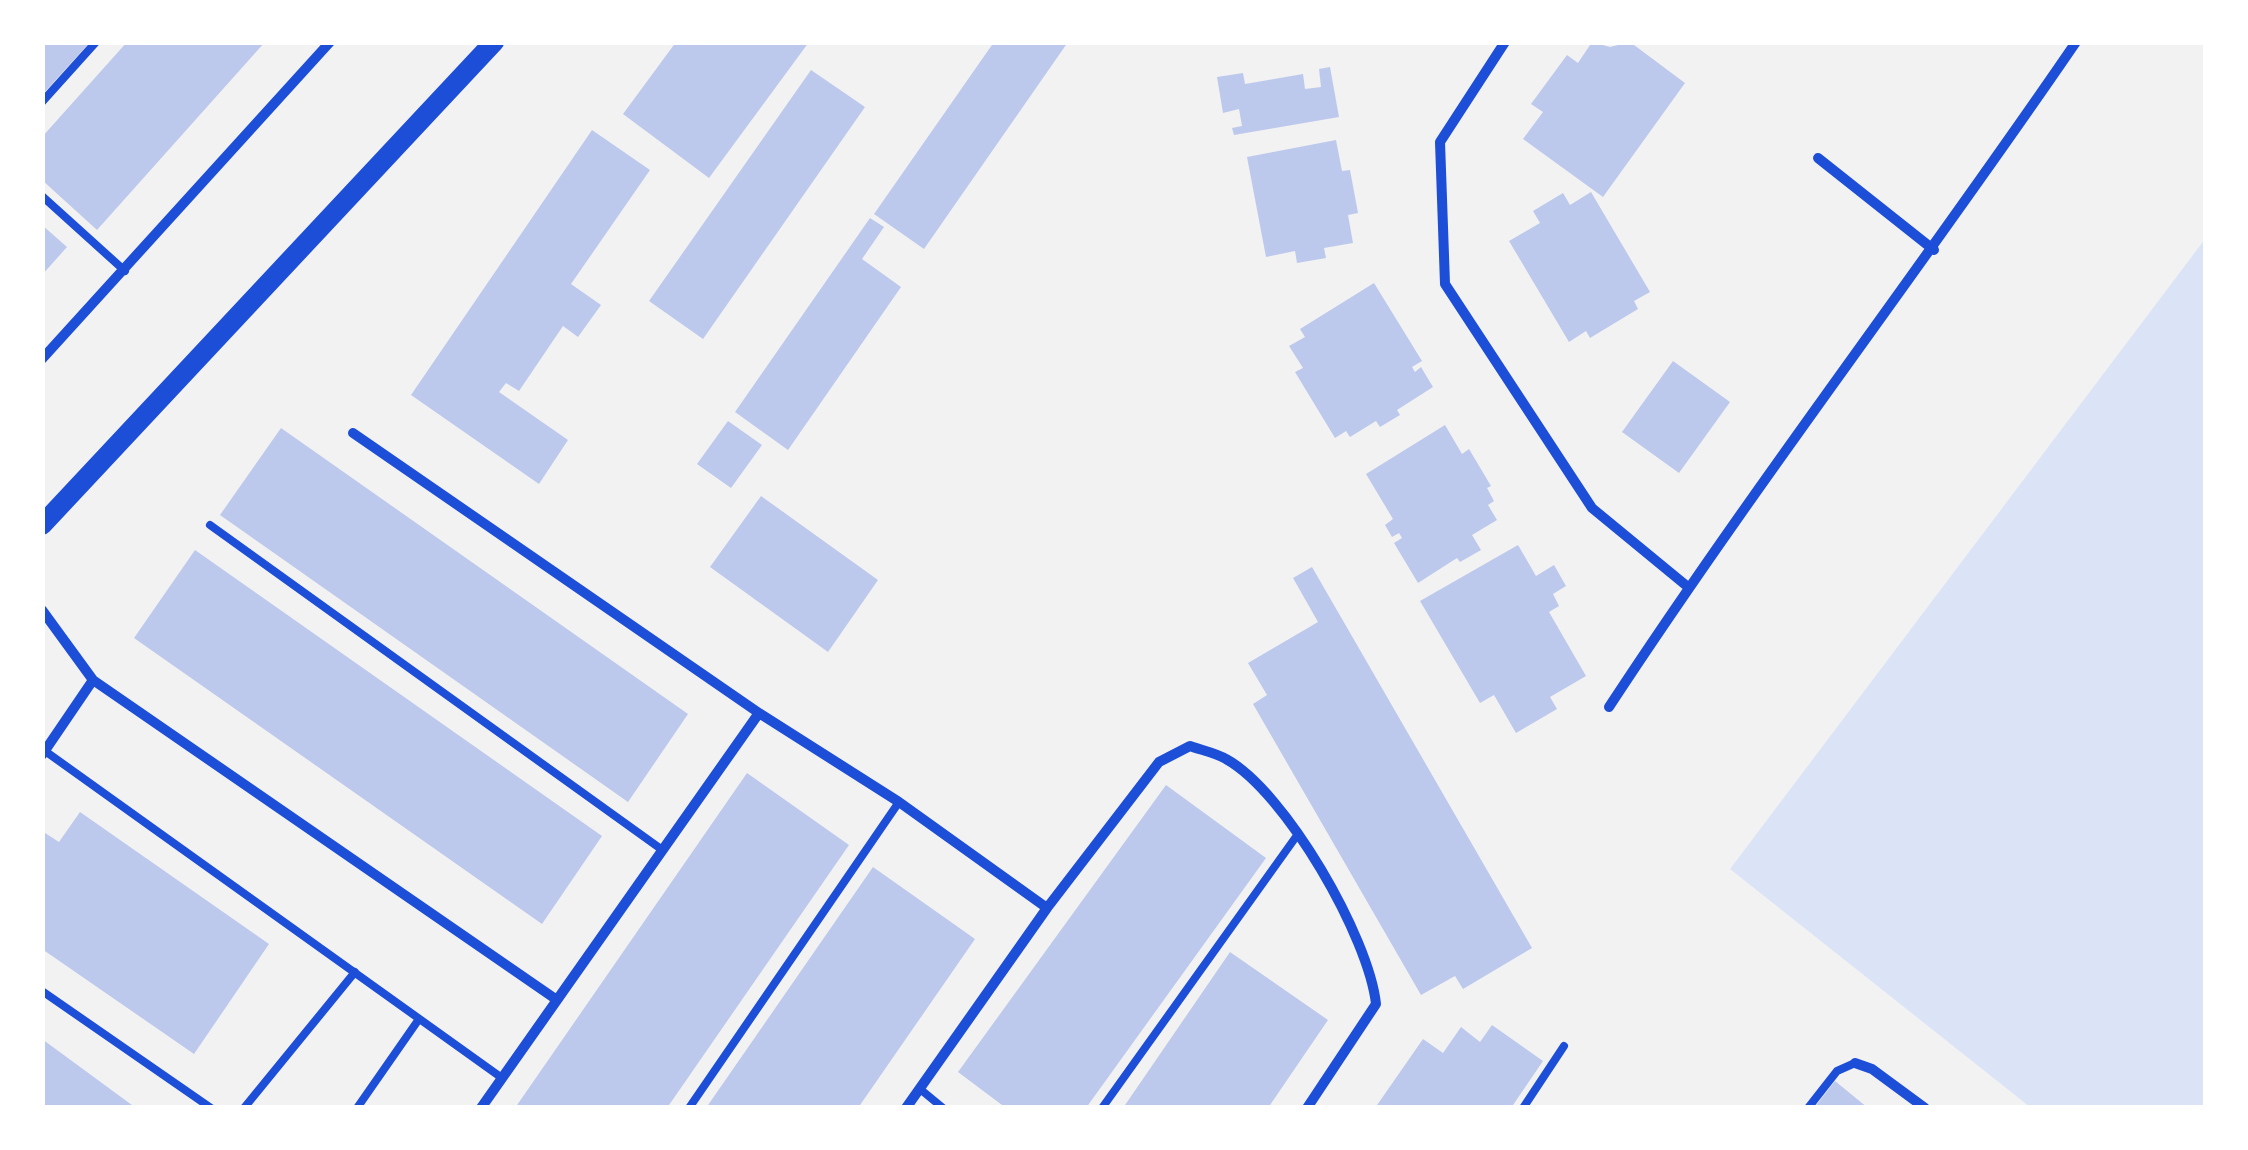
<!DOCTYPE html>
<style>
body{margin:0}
#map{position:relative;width:2248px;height:1150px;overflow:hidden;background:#f2f2f2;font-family:"Sofia Sans Condensed",sans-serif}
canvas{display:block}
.frame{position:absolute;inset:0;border:45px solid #fff;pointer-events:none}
</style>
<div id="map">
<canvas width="2248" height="1150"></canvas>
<div class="frame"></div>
</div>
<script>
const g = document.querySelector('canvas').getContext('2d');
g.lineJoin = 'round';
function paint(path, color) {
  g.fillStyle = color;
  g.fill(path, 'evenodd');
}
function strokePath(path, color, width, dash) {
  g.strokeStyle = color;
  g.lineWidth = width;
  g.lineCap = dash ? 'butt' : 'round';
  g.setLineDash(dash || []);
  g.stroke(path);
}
const green = new Path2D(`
 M2205,239v868h-175l-300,-238z`);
const building = new Path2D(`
 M42,42h48l-48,53z
 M127,42h138l-168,188 -55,-50v-43z
 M676,42h133l-100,136 -86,-64z
 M994,42h74l-144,207 -50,-35z
 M1592,42l18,5 20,-5 55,41 -82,114 -80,-58 20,-27 -12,-8 36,-49 11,8z
 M1330,67l9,50 -105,18 -2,-7 10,-2 -3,-17 -16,4 -6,-36 26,-4 2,11 58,-10 2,15 16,-2 -2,-18z
 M811,70l54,37 -162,232 -54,-38z
 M592,130l58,40 -79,114 30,21 -23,32 -15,-11 -44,65 -13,-8 -7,9 69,48 -29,44 -128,-89z
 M1336,140l6,31 8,-1 8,43 -10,2 5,28 -29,5 2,10 -29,5 -2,-12 -29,6 -19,-100z
 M1591,192l59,100 -16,9 4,8 -48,29 -4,-7 -17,11 -60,-101 31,-18 -7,-12 30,-18 7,12z
 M870,218l14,9 -22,32 39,28 -113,163 -53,-38z
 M42,225l25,22 -25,28z
 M1374,283l48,78 -10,6 3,5 6,-5 12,20 -36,23 3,5 -20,12 -4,-6 -26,16 -4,-6 -11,7 -40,-66 8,-4 -14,-22 16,-9 -5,-8z
 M1673,361l57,41 -51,71 -57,-41z
 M728,421l34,24 -31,43 -34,-24z
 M1445,425l17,29 7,-5 22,37 -4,2 7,13 -6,4 9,15 -25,15 9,15 -21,12 -3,-4 -39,25 -24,-40 8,-5 -3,-5 -7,4 -7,-12 8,-6 -27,-45z
 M281,428l407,286 -60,88 -408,-287z
 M761,496l117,84 -50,72 -118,-85z
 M1518,545l18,31 18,-11 12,21 -13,8 6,12 -10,6 37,64 -36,21 7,12 -41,24 -22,-38 -14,8 -60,-102z
 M195,550l407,286 -60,88 -408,-286z
 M1312,567l220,381 -69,41 -8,-13 -34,19 -168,-291 14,-9 -19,-32 70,-41 -25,-44z
 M747,773l102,72 -182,263h-152z
 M1166,785l100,73 -180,250h-80l-48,-36z
 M80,812l189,132 -75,110 -152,-105v-118l17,11z
 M873,867l102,72 -117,169h-152z
 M1230,952l98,68 -60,88h-145z
 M1492,1025l51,36 -32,47h-136l48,-69 20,14 18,-26 19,15z
 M42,1039l94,69h-94z
 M1835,1081l33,27h-54z`);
const service = new Path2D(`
 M42,102l54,-60
 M42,196l83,75
 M210,525l451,324
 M45,751l457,327
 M42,991l169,117
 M920,1089l23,19
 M244,1108l111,-136
 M357,1108l62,-89
 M689,1108l210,-306
 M1102,1108l196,-274
 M1523,1108l41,-62
 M1808,1108l29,-37 18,-8`);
const minor = new Path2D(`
 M1505,42l-65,100 5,142 147,224 96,79
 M1818,158l116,92
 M42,359l288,-317
 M353,433l406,280 140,89 148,106
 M42,610l51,70 464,320
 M1609,707c149,-227 314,-441 467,-665
 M42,755l51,-75
 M1855,1063l17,6 53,39
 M481,1108l278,-395
 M906,1108l141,-200 112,-146 31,-16c11,4 26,7 36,13 60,33 143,179 150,245l-69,104`);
const secondary = new Path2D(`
 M42,525l452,-483`);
paint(green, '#dbe4f7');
paint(building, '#bdc9ec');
strokePath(service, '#1d4ed8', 8);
strokePath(minor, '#1d4ed8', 10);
strokePath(secondary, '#1d4ed8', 20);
</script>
